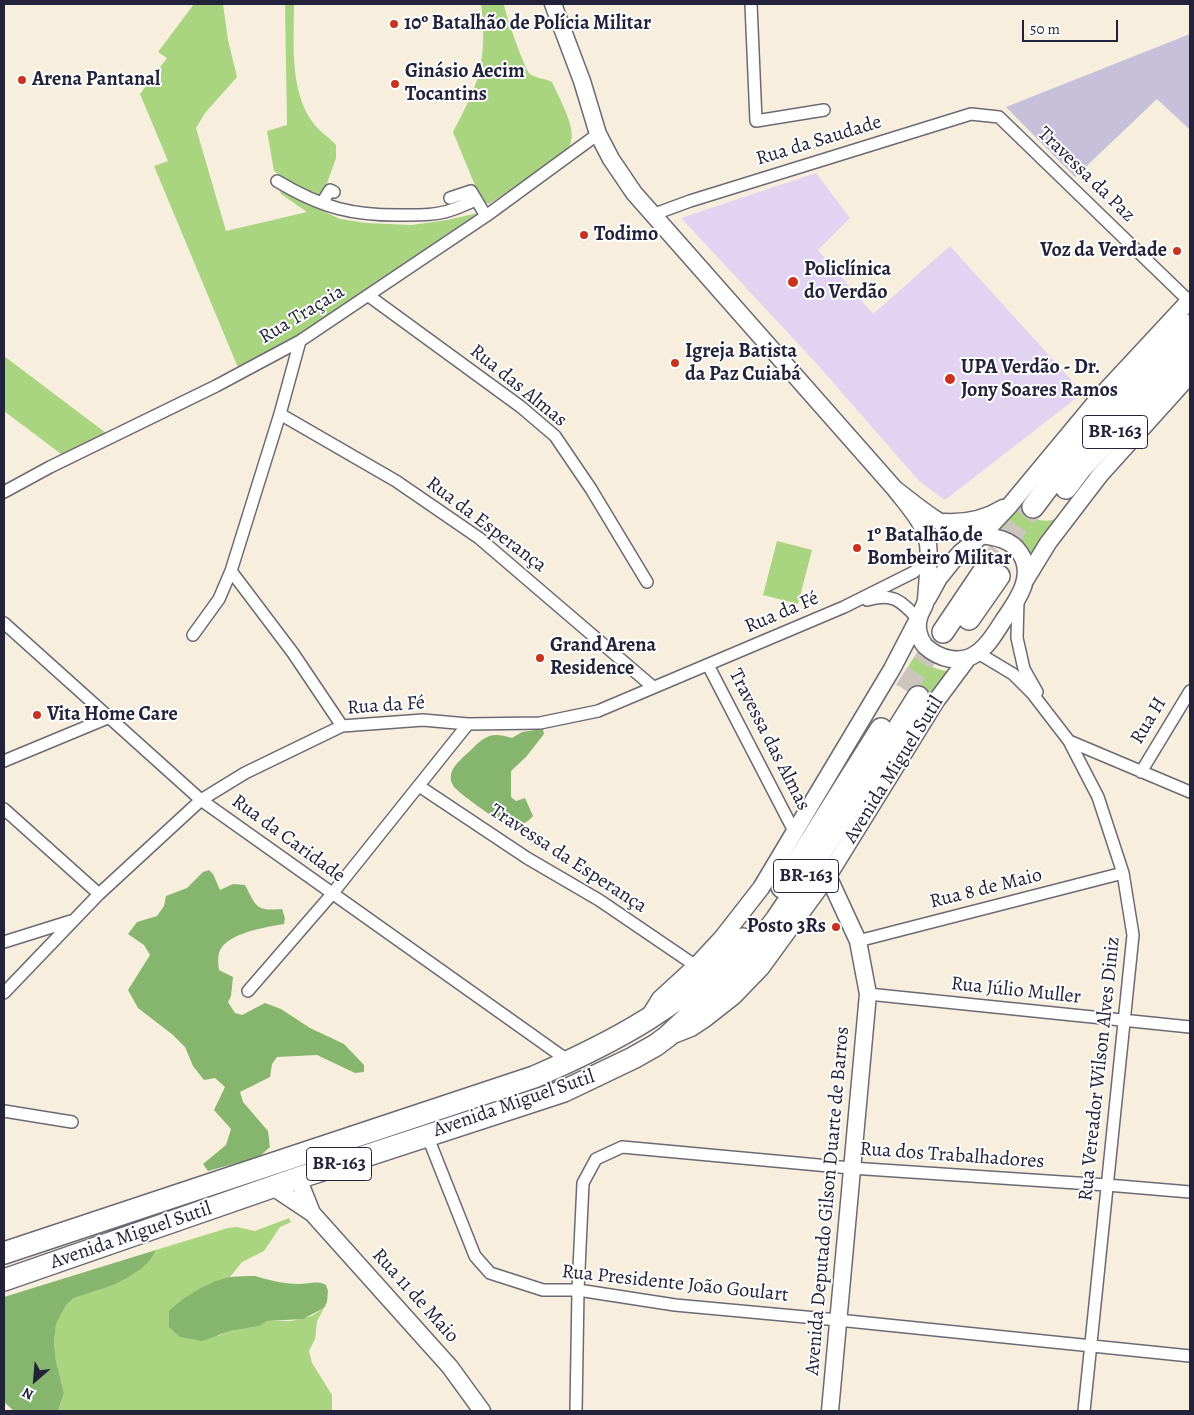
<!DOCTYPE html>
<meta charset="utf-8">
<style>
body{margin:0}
#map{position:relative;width:1194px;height:1415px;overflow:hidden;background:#f7eedd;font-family:Alegreya,serif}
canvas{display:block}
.frame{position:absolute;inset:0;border:5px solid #22223b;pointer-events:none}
.north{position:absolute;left:10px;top:1355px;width:50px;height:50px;-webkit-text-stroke:4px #fff;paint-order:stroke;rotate:207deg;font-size:14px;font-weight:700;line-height:20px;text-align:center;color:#22223b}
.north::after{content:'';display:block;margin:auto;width:18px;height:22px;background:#22223b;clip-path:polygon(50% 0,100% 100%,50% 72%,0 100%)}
.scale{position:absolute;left:1022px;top:20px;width:96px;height:22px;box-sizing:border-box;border:2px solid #22223b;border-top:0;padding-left:6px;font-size:15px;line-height:18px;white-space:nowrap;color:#22223b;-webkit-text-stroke:4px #fff;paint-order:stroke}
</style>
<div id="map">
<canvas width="1194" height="1415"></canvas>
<div class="frame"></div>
<div class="north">N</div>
<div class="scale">50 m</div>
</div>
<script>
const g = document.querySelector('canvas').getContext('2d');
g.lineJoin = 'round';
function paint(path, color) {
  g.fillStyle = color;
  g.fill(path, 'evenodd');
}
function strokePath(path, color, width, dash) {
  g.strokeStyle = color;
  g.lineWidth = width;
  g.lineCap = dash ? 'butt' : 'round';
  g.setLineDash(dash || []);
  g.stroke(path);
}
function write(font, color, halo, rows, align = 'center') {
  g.font = font + ' Alegreya,serif';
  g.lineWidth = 4;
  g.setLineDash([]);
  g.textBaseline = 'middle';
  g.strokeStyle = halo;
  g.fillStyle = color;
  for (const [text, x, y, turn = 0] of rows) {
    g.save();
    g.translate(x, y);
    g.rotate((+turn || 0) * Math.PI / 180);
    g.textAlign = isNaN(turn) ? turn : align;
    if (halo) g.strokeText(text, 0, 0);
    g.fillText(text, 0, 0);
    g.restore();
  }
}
const built = new Path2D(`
 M816,173l34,45 -32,32 55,64 77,-68 133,147 -138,107 -25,-18 -103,-118 -136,-146z`);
const industrial = new Path2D(`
 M1190,34v96l-33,-31 -82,78 -69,-70z`);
const green = new Path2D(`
 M194,4h29l5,36 9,37 -32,36 -9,15 30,103 81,-19 -26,-18 -1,-3 60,28 26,4 46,2 35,-5 31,-7 -184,125 -28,17 -27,15 -85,-204 14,-5 -28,-67 27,-36 -9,-6z
 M285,4h9c0,38 -5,88 20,120 6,8 15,13 22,21v13l-14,39 -23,-3 -8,-12 -17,-11 -7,-40 20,-6z
 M481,4h23c1,9 21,66 26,70 7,5 15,4 22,8 6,14 24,45 19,59 -1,7 -6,11 -11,16l-71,47 -8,-4 -28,-68c10,-19 26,-49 28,-69 3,-20 3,-40 0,-59z
 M4,356l102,77 -41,24 -61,-46z
 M1029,494c1,5 0,12 1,17 4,12 19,11 28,7l-28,36 -10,-14 -20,-10z
 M777,541l35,9 -14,54 -35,-9z
 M916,654c10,10 18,16 32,17l-21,35c-6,-17 -10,-29 -31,-20z
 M289,1218l2,4 -11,5 -16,24 -22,11 -12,15 -13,5 1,54 12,-5 30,-5 7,-5h24l21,-5 12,-8 -7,13 -2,18 -6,12 3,12 20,32v16h-274l6,-18 -8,-32 -2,-19 2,-19 10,-18 8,-7 34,-11 43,-28 5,-9 72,-22 9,-1 18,4z`);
const forest = new Path2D(`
 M543,729l1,5 -18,23 -15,14v26l5,4 9,-3 8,18c-5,6 -11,9 -19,11 -8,1 -54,-33 -60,-40 -2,-3 -4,-8 -3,-11 0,-10 14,-20 21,-27 14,-14 20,-17 40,-11l10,-6z
 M209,870l4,4 7,16 13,-6 12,1c12,22 10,26 37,24l3,9 -1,6c-18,3 -50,8 -62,23 -5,6 -4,16 -3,23l14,7 -2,19 -3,6 7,11 7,2 23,-12 16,6 29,19 34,16 20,21v7l-9,1 -38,-18 -40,2 -5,7 -2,13 -30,15 3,10 25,29 2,16 -11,10 -51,14 -5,-7 23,-19 5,-16 -17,-19 11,-23 -10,-9 -11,2 -11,-14 -8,-19 -12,-12 -35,-27 -10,-18 22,-35 -6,-10 -16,-11 9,-12 20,-6 7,-10 2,-10 21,-8 16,-16z
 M156,1250l-5,9 -10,10 -16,10 -17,8 -34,11 -8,7 -10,19 -2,18 2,19 8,32 -6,18h-44l-10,-9v-105z
 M255,1276c14,4 28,8 44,8 10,0 18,-4 27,1l2,6 -1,11 -3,6 -21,11 -36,2 -7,5 -30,5 -28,10 -22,-4 -11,-10v-16c14,-14 42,-31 62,-34 7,-1 16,-1 24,-1z`);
const highwayTunnel = new Path2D(`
 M986,568l47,-61
 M905,690l38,-58`);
const street = new Path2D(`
 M751,4l5,117 68,-11
 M277,181c45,27 76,35 128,34 16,0 32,0 46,-5 9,-3 17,-7 25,-10
 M450,198l21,-7 15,25
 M322,203l8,-13 4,2
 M652,215l38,-14 281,-87 28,3 190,184
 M369,296l152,111 34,29 36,53 56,93
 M280,414l116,67 83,57 174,149
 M4,492l46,-25 166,-81 84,-45 186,-125 112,-82
 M231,571l62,82 49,73
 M867,600c26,-8 34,1 51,19
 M1018,600l-1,38 7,31 13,23
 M4,623l197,177 369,262
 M193,635l26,-36 12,-28 49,-157 20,-73
 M978,653l35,21 19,19 37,48 29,56 25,76 10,62 -49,476
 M708,665l87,168
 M1069,741l121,51
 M4,761l106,-44
 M1141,772l49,-81
 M419,786l108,72 72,42 97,66
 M4,809l95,85
 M858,941l265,-68
 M4,942l67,-21
 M248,991l84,-97 136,-170
 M4,993l95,-99 102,-94 44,-27 97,-47 81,-6 45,4 72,-1 58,-12 246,-104 70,-35 14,-13
 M868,994l322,33
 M4,1111l68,11
 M427,1135l48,121 15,17 53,17h35l97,15 163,15 352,36
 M576,1411l2,-121 5,-107 13,-24 26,-12 229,21 256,17 83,7`);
const secondary = new Path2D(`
 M553,4l29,77 16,53 13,25 23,34 261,296c12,16 30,34 33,55 2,14 -1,42 -2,56 -1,7 -6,12 -7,18 -3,9 0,21 6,28 14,13 36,19 52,7 11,-7 19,-21 26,-32 13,-19 33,-45 17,-68 -12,-19 -39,-16 -58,-21 -25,-8 -47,-28 -67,-43
 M945,522c21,1 40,-3 58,-14
 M1026,579l22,-36 52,-68 90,-100
 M928,598l11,-20 12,-15 9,-10 21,-17 29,-31 88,-106 92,-99
 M828,876l30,65 10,53 -38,417
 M652,1012l8,-13 36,-33 26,-28 39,-50 131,-219 26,-50
 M676,1034l15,-6 15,-10 28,-22 27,-28 67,-92 108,-175 32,-43
 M298,1178l14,35
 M273,1187l39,26 138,154 32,44`);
const highway = new Path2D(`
 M1066,488l15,-20 109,-117
 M1033,507l54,-72 103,-110
 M969,619l30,-43
 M943,632l43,-64
 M782,887l99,-158
 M4,1253l530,-176c76,-33 154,-73 209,-138
 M4,1280l294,-102 266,-87 69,-33 23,-13 12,-9 48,-45 32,-35 28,-36 37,-55 105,-168`);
const markers = [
 [394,24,5,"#c8321e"],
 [22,80,5,"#c8321e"],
 [395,84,5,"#c8321e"],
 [584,235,5,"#c8321e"],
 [1177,251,5,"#c8321e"],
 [793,282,6,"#c8321e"],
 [675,363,5,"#c8321e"],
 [950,379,6,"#c8321e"],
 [857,548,5,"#c8321e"],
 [540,658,5,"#c8321e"],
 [37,715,5,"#c8321e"],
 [836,927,5,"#c8321e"]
];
const shields = [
 [1115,432,65],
 [806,876,65],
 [339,1164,65]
];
const shieldNames = [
 ["BR-163",1115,432],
 ["BR-163",806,876],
 ["BR-163",339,1164]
];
const poiNames = [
 ["10º Batalhão de Polícia Militar",404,24],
 ["Ginásio Aecim",405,72],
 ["Tocantins",405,95],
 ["Arena Pantanal",32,80],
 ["Todimo",594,235],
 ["Voz da Verdade",1167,251,"right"],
 ["Policlínica",804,270],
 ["do Verdão",804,293],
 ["Igreja Batista",685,352],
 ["da Paz Cuiabá",685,375],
 ["UPA Verdão - Dr.",961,368],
 ["Jony Soares Ramos",961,391],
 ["1º Batalhão de",867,536],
 ["Bombeiro Militar",867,559],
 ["Grand Arena",550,646],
 ["Residence",550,669],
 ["Vita Home Care",47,715],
 ["Posto 3Rs",826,927,"right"]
];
const streetNames = [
 ["Rua da Saudade",819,141,-17],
 ["Travessa da Paz",1086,175,44],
 ["Rua Traçaia",302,315,-31],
 ["Rua das Almas",518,386,39],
 ["Rua da Esperança",486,525,37],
 ["Rua da Fé",782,613,-23],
 ["Rua da Fé",386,706,-4],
 ["Rua H",1149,721,-59],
 ["Travessa das Almas",769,740,63],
 ["Avenida Miguel Sutil",894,770,-58],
 ["Rua da Caridade",288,839,36],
 ["Travessa da Esperança",568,859,33],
 ["Rua 8 de Maio",986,889,-14],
 ["Rua Júlio Muller",1016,991,6],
 ["Rua Vereador Wilson Alves Diniz",1100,1069,-84],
 ["Avenida Miguel Sutil",514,1104,-19],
 ["Rua dos Trabalhadores",952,1156,4],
 ["Avenida Deputado Gilson Duarte de Barros",828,1201,-85],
 ["Avenida Miguel Sutil",131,1236,-19],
 ["Rua Presidente João Goulart",675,1284,6],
 ["Rua 11 de Maio",415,1296,48]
];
paint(built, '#e3d3f3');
paint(industrial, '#c6c0da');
paint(green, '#a9d480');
paint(forest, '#86b66e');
strokePath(highwayTunnel, '#ccc5bd', 21, [21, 11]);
strokePath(street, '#6d6974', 14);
strokePath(secondary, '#6d6974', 19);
strokePath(highway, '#6d6974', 24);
strokePath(street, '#fff', 11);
strokePath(secondary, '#fff', 16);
strokePath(highway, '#fff', 21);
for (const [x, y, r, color] of markers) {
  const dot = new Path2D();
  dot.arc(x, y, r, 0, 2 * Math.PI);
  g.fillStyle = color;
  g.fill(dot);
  strokePath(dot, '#fff', 2);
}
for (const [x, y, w] of shields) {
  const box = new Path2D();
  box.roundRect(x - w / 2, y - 16.5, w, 33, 4);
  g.fillStyle = '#fff';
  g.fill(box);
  strokePath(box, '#22223b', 1);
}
write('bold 19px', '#22223b', null, shieldNames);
write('bold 20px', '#22223b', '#fff', poiNames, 'left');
write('20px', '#22223b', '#fff', streetNames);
</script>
